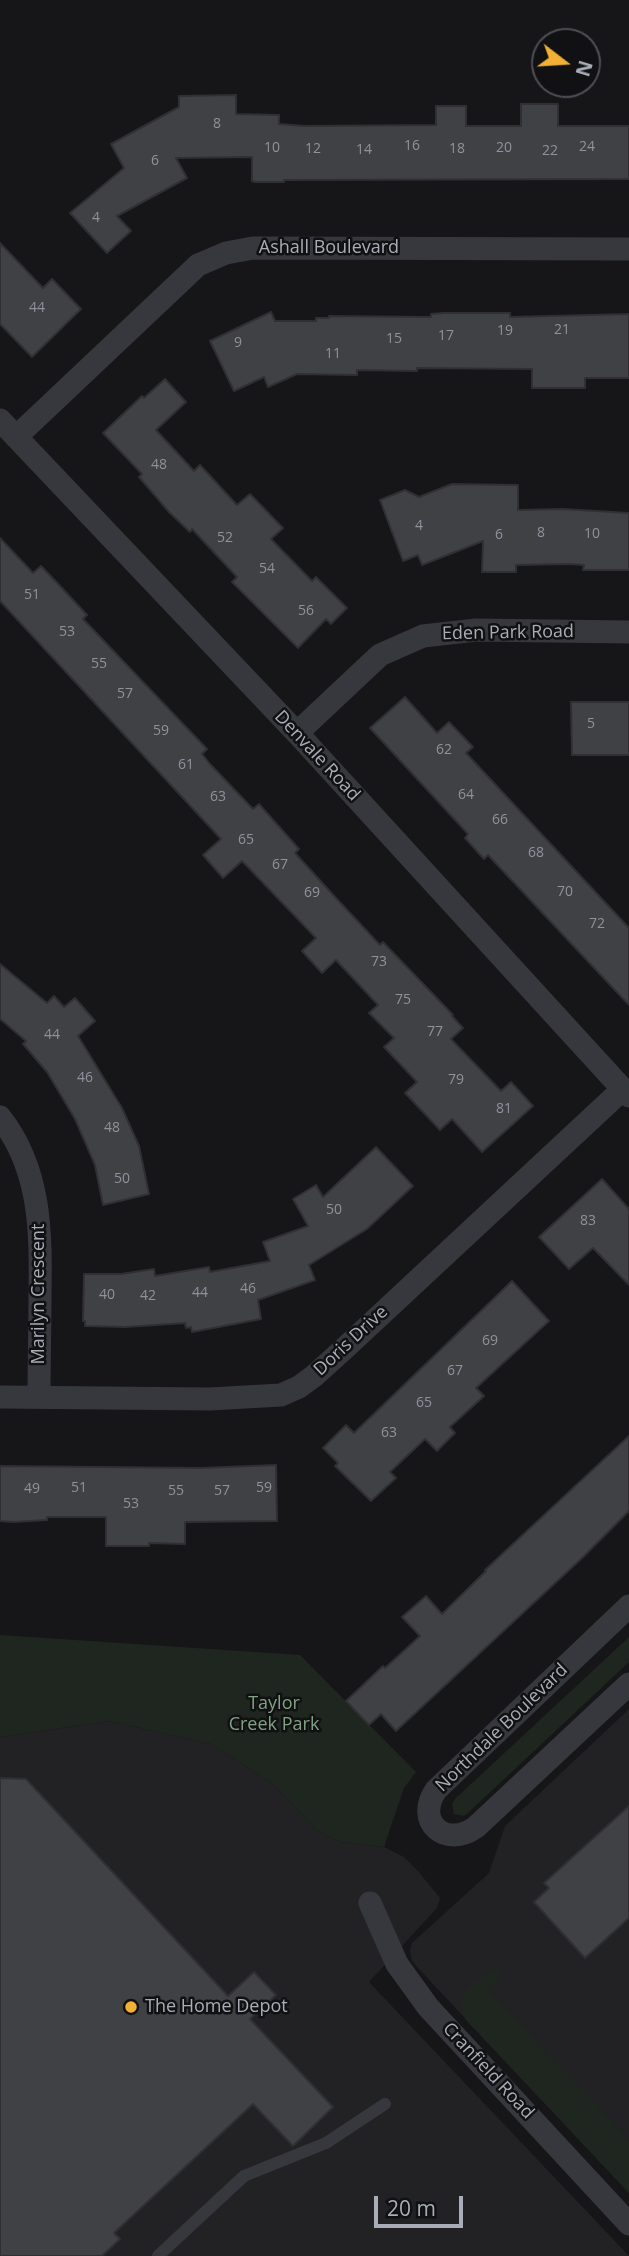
<!DOCTYPE html>
<style>
body{margin:0}
#map{position:relative;width:629px;height:2256px;overflow:hidden;background:#161618;font-family:"Open Sans",sans-serif}
canvas{display:block}
.north{position:absolute;left:531px;top:28px;width:70px;height:70px;box-sizing:border-box;background:#111113;border:2px solid #4d4f55;border-radius:50%;rotate:107deg;font-size:19px;font-weight:700;line-height:28px;text-align:center;color:#a8adb8}
.north::after{content:'';display:block;margin:auto;width:24px;height:32px;background:#f2b134;clip-path:polygon(50% 0,100% 100%,50% 72%,0 100%)}
.scale{position:absolute;left:374px;top:2196px;width:89px;height:32px;box-sizing:border-box;border:4px solid #a8adb8;border-top:0;padding-left:9px;font-size:21px;line-height:24px;white-space:nowrap;color:#a8adb8;-webkit-text-stroke:5px #111113;paint-order:stroke}
</style>
<div id="map">
<canvas width="629" height="2256"></canvas>
<div class="north">N</div>
<div class="scale">20 m</div>
</div>
<script>
const g = document.querySelector('canvas').getContext('2d');
g.lineJoin = 'round';
function paint(path, color) {
  g.fillStyle = color;
  g.fill(path, 'evenodd');
}
function strokePath(path, color, width, dash) {
  g.strokeStyle = color;
  g.lineWidth = width;
  g.lineCap = dash ? 'butt' : 'round';
  g.setLineDash(dash || []);
  g.stroke(path);
}
function write(font, color, halo, rows, align = 'center') {
  g.font = font + ' "Open Sans",sans-serif';
  g.lineWidth = 5;
  g.setLineDash([]);
  g.textBaseline = 'middle';
  g.strokeStyle = halo;
  g.fillStyle = color;
  for (const [text, x, y, turn = 0] of rows) {
    g.save();
    g.translate(x, y);
    g.rotate((+turn || 0) * Math.PI / 180);
    g.textAlign = isNaN(turn) ? turn : align;
    if (halo) g.strokeText(text, 0, 0);
    g.fillText(text, 0, 0);
    g.restore();
  }
}
const built = new Path2D(`
 M629,1709v484l-211,-225 -6,-7 -2,-11 2,-7 77,-70 16,-47z
 M109,1721l102,23 61,39 46,48 22,11 44,5 20,10 14,14 22,27 -3,10 -68,74 260,274h-629v-519z`);
const green = new Path2D(`
 M0,1635l300,20 116,117 -12,16 -20,59 -44,-5 -22,-11 -46,-48 -61,-39 -102,-23 -109,16z
 M629,1637v25l-160,150 -5,4 -10,-2 -2,-11 4,-5z
 M494,1969h6l3,5 -16,15 142,151v53l-164,-174c-1,-5 -4,-13 -4,-18 2,-13 22,-27 33,-32z`);
const building = new Path2D(`
 M236,95v19l43,1v9l26,2 131,-1v-19h30v20h55v-22h37v22h71v53l-345,1v2h-29l-3,-1v-24l-76,1 11,20 -70,38 14,15 -24,22 -37,-40 54,-45 -13,-24 68,-37v-11z
 M0,243l43,45 9,-9 29,30 -49,48 -32,-33z
 M271,312l4,9h41v-3h13v-2l102,1v-3l12,-1h67v4l119,-3v64h-44v10h-53v-19l-115,-1v3l-60,-1v5l-60,-1 -29,13 -4,-10 -30,14 -24,-50z
 M165,379l21,23 -30,28 38,41 6,-6 37,40 13,-11 33,34 -12,11 41,42 4,-4 31,31 -16,16 -5,-5 -28,29 -66,-66 5,-5 -45,-48 -2,3 -21,-20 -30,-35 3,-3 -39,-41 39,-37 2,2z
 M452,484l66,1v25l45,-1 66,4v57h-46l1,-5 -14,-1 -54,1v7h-34l1,-31 -61,24 -4,-10 -15,6 -23,-61 25,-10 14,7z
 M0,538l33,35 8,-7 21,22 25,27 -4,4 124,130 -5,5 8,10 43,45 6,-5 40,45 -4,4 41,45 44,47 3,-3 70,73 -1,1 11,12 -12,11 50,52 10,-9 22,24 -51,46 -30,-33 -12,11 -35,-37 12,-11 -33,-35 10,-9 -25,-25 9,-8 -42,-45 -14,13 -20,-22 14,-13 -74,-77 -19,17 -20,-23 18,-16 -221,-238z
 M405,697l32,36 12,-11 24,25 -7,6 163,175v77l-141,-150 -4,4 -19,-21 3,-4 -98,-106z
 M571,702h58v53h-57z
 M0,964l47,39 7,-7 10,11 11,-9 20,23 -17,15 44,72 17,38 10,48 -46,11 -8,-40 -20,-46 -28,-47 -24,-28 3,-3 -26,-22z
 M376,1147l37,39 -46,43 -58,36 6,15 -57,20 3,19 -69,13 -1,-5 -5,1 -1,-5 -60,4 -40,-1v-5h-2l1,-47h37l33,-5 1,7 54,-9 1,5 60,-11 -7,-19 45,-16 -15,-27 23,-14 7,12z
 M602,1179l27,30v76l-36,-37 -24,21 -30,-32z
 M512,1281l37,40 -73,67 8,8 -34,31 5,6 -18,18 -12,-12 -35,33 6,6 -25,23 -36,-35 3,-3 -15,-15 23,-23 8,8z
 M629,1436v75l-48,48 -185,172 -15,-17 -12,11 -23,-24 37,-35 2,2 35,-32 -18,-19 24,-21 16,18 44,-43 -1,-1z
 M276,1465l1,56 -92,1v22l-36,-1v3h-43v-29h-59v3l-33,2 -14,-1v-55l201,2z
 M0,1778l26,1 202,217 26,-24 22,23 -26,24 83,88 -40,39 -40,-42 -139,129 6,6 -18,17h-102z
 M629,1806v112l-44,40 -51,-56 15,-14 -5,-5z`);
const service = new Path2D(`
 M158,2256l86,-80 82,-33 59,-39`);
const minor = new Path2D(`
 M0,420l297,313 332,363
 M16,437l182,-172 28,-12 27,-5 376,1
 M297,733l83,-78 43,-19 53,-6 153,2
 M0,1117c41,52 41,115 40,178 0,34 -1,68 -1,102
 M0,1397l210,2 71,-4 18,-8 15,-11 32,-29 277,-258
 M629,1606l-193,184c-22,32 10,59 40,37l153,-143
 M370,1903l27,61 31,43 201,217`);
const markers = [
 [131,2007,7,"#f2b134"]
];
const numberNames = [
 ["8",217,124],
 ["16",412,146],
 ["24",587,147],
 ["10",272,148],
 ["20",504,148],
 ["12",313,149],
 ["18",457,149],
 ["14",364,150],
 ["22",550,151],
 ["6",155,161],
 ["4",96,218],
 ["44",37,308],
 ["21",562,330],
 ["19",505,331],
 ["17",446,336],
 ["15",394,339],
 ["9",238,343],
 ["11",333,354],
 ["48",159,465],
 ["4",419,526],
 ["8",541,533],
 ["10",592,534],
 ["6",499,535],
 ["52",225,538],
 ["54",267,569],
 ["51",32,595],
 ["56",306,611],
 ["53",67,632],
 ["55",99,664],
 ["57",125,694],
 ["5",591,724],
 ["59",161,731],
 ["62",444,750],
 ["61",186,765],
 ["64",466,795],
 ["63",218,797],
 ["66",500,820],
 ["65",246,840],
 ["68",536,853],
 ["67",280,865],
 ["70",565,892],
 ["69",312,893],
 ["72",597,924],
 ["73",379,962],
 ["75",403,1000],
 ["77",435,1032],
 ["44",52,1035],
 ["46",85,1078],
 ["79",456,1080],
 ["81",504,1109],
 ["48",112,1128],
 ["50",122,1179],
 ["50",334,1210],
 ["83",588,1221],
 ["46",248,1289],
 ["44",200,1293],
 ["40",107,1295],
 ["42",148,1296],
 ["69",490,1341],
 ["67",455,1371],
 ["65",424,1403],
 ["63",389,1433],
 ["51",79,1488],
 ["59",264,1488],
 ["49",32,1489],
 ["55",176,1491],
 ["57",222,1491],
 ["53",131,1504]
];
const streetNames = [
 ["Ashall Boulevard",329,248],
 ["Eden Park Road",508,633,-1],
 ["Denvale Road",317,756,47],
 ["Marilyn Crescent",39,1294,-90],
 ["Doris Drive",351,1341,-43],
 ["Northdale Boulevard",502,1728,-44],
 ["Cranfield Road",488,2071,47]
];
const parkNames = [
 ["Taylor",274,1704],
 ["Creek Park",274,1725]
];
const poiNames = [
 ["The Home Depot",145,2007]
];
paint(built, '#222225');
paint(green, '#1e261f');
paint(building, '#404145');
strokePath(building, '#303034', 2);
strokePath(service, '#37383d', 12);
strokePath(minor, '#37383d', 23);
for (const [x, y, r, color] of markers) {
  const dot = new Path2D();
  dot.arc(x, y, r, 0, 2 * Math.PI);
  g.fillStyle = color;
  g.fill(dot);
  strokePath(dot, '#111113', 2.5);
}
write('14px', '#8e929b', null, numberNames);
write('18px', '#a8adb8', '#111113', streetNames);
write('18px', '#7fa381', '#111113', parkNames);
write('18px', '#a8adb8', '#111113', poiNames, 'left');
</script>
